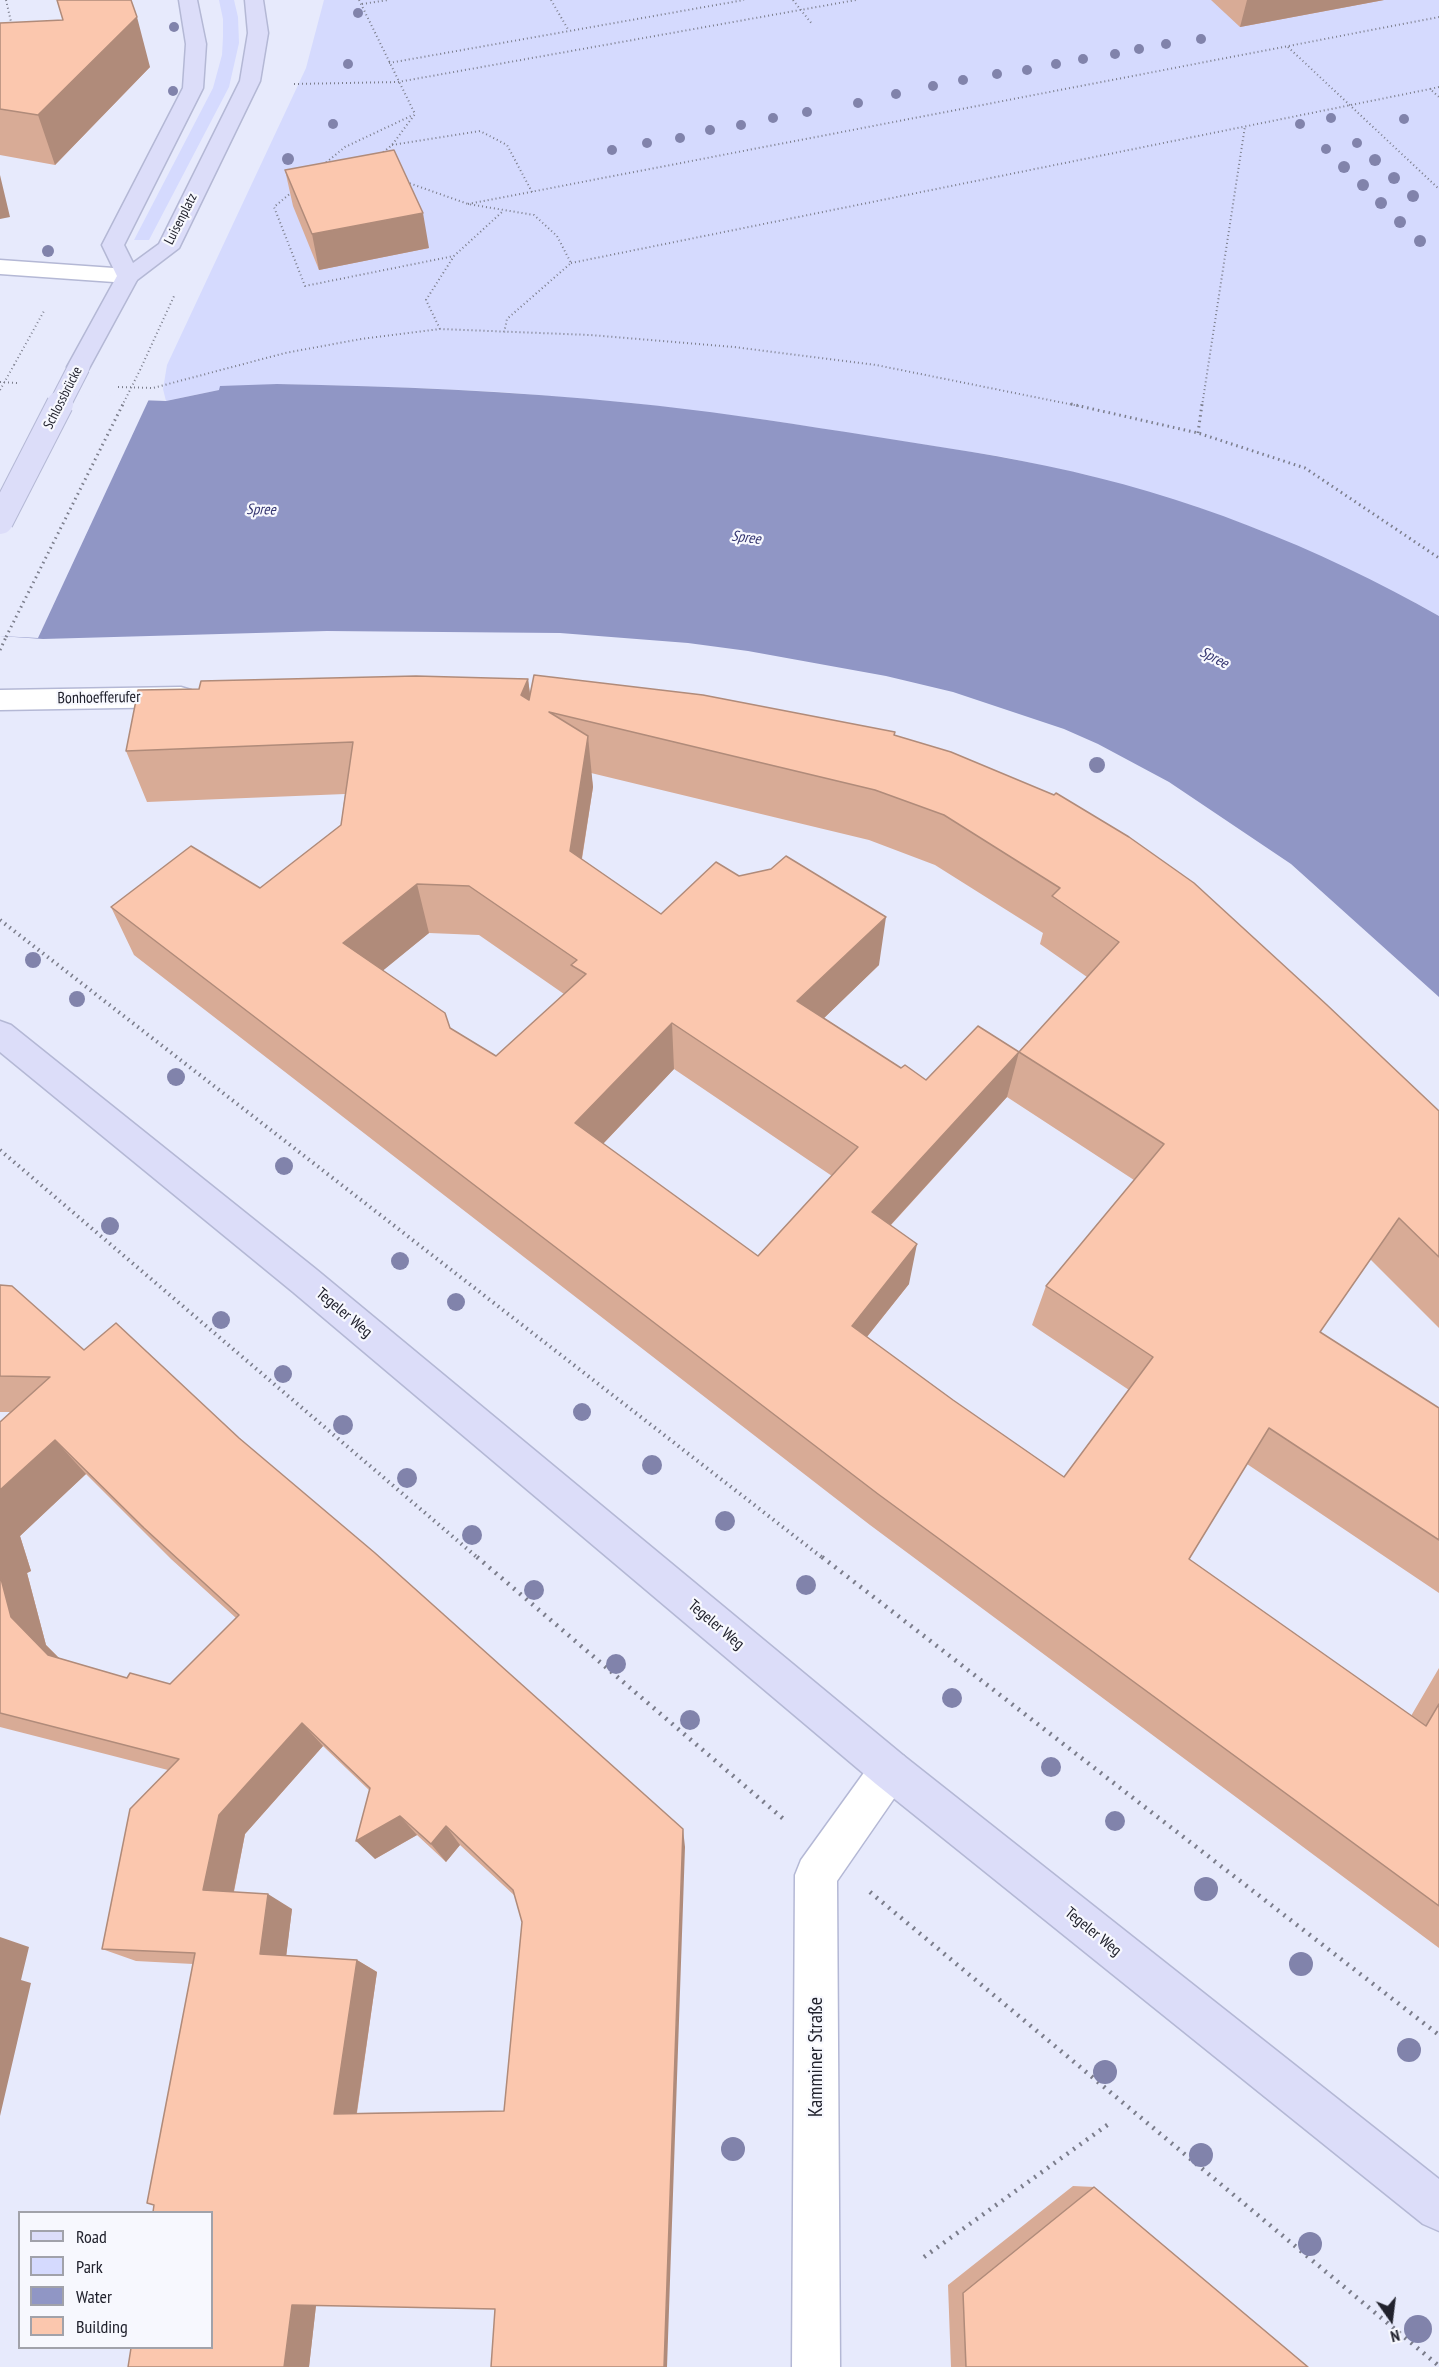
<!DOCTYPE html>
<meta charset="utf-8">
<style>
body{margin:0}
#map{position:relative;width:1439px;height:2367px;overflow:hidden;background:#e7eafc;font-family:"PT Sans Narrow",sans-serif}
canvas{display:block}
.legend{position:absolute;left:18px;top:2211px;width:195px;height:138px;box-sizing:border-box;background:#f7f8fe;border:2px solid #a1a2aa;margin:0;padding:8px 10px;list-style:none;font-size:18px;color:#21222d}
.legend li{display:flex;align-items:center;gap:12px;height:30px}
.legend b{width:30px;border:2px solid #a1a2aa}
.north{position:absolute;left:1361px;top:2289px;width:60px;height:60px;-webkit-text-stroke:4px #f7f8fe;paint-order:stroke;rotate:166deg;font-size:16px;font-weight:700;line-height:24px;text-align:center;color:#21222d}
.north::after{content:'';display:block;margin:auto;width:21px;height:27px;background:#21222d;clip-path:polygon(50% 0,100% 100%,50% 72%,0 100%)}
</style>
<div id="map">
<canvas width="1439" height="2367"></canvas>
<ul class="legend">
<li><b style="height:8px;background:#dcddf9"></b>Road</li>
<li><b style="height:16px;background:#d5dafe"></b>Park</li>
<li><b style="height:16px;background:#9096c5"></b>Water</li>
<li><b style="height:16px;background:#fbc7ae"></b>Building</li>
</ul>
<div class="north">N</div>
</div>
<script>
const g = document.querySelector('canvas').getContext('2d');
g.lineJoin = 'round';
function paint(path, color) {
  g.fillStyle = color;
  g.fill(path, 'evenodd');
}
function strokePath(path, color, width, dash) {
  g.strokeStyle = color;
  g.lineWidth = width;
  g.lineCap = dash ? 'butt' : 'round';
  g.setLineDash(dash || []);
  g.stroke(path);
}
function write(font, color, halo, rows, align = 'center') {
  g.font = font + ' "PT Sans Narrow",sans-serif';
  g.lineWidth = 4.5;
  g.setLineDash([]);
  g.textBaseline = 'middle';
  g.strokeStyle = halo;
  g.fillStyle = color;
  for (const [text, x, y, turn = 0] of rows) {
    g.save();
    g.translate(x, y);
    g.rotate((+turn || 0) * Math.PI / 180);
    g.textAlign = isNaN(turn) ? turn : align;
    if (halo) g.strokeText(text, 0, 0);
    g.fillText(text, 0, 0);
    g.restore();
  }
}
const green = new Path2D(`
 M219,0h15l4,17 1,26 -10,44 -80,153h-15l79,-152 9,-33 1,-18v-18z
 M324,0h1115v616l-27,-15 -150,-70 -68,-25 -107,-31 -84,-18 -243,-38 -129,-16 -130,-11 -81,-4 -143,-4 -58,6 -53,11 -3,-12 4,-24 139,-297z`);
const water = new Path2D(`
 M277,384c118,2 236,7 354,19 72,7 143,18 215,29 67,11 135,20 201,34 136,28 271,81 392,150v381l-148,-133 -122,-82 -71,-38 -34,-15 -111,-37 -67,-16 -138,-25 -60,-8 -128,-10 -233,-2 -284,8 -43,-3v-241l166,6 53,-11 1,-4z`);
const pier = new Path2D(`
 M0,392l150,5 -112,241 -38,-2z`);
const pathFar3 = new Path2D(`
 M6,0l6,26
 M359,0l56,114 -23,31 -11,9
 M551,0l18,31
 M793,0l19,24
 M362,4l26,-4
 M1288,47l151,142
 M389,63l355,-63
 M294,84l104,-2 458,-82
 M1439,87l-9,2 9,8
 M392,145l88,-14 27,14 25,47
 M323,165l22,-18 68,-32
 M406,182l62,22 66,11 23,21 14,27 -64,56 -3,14
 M292,192l-18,15 31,79 149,-30
 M468,204l971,-187
 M571,263l859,-174
 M440,329l-14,-29 28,-44 48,-44
 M14,365l30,-54
 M140,370l35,-76
 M0,382l17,1
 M118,387l35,1 132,-35 76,-14 79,-10 150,6 144,12 142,18 203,41
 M1202,406l43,-280`);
const pathFar2 = new Path2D(`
 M1071,404l127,29 107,35 134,90
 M1198,433l4,-29
 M0,650l6,-13`);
const pathFar1 = new Path2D(`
 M0,920l824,639
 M0,1150l479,409`);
const path = new Path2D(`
 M477,1557l310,265
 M822,1557l617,478
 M870,1892l569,474
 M924,2257l186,-134`);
const street = new Path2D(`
 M0,260l128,9 8,2 3,5 -3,5 -8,2 -128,-9z
 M181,687l10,3 4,7 -4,7 -10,3 -181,3v-20z
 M890,1750l14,6 6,14 -6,14 -67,97 3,486h-48l3,-492 6,-15 75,-104z`);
const secondary = new Path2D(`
 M179,0h18l9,44 -3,44 -79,157 9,18 26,-19 81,-163 8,-48 -3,-33h18l5,33 -8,48 -81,167 -42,32 -50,92 -8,2 -8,-2 -4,-5 50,-91 -15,-31 81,-157 3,-44z
 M0,1021l11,4 306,245 587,486 535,423v52l-16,-7 -547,-440 -583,-492 -293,-240z`);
const pathBridgeFar1 = new Path2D(`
 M0,390l14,-25
 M122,406l18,-36`);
const pathBridge = new Path2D(`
 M6,637l117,-233`);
const secondaryBridgeFar1 = new Path2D(`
 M59,406l20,-39`);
const secondaryBridge = new Path2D(`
 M0,521l60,-117`);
const trees = [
 [358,13,5],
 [174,27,5],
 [1201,39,5],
 [1166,44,5],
 [1139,49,5],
 [1115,54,5],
 [1083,59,5],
 [348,64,5],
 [1056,64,5],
 [1027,70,5],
 [997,74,5],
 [963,80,5],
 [933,86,5],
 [173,91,5],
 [896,94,5],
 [858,103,5],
 [807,112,5],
 [773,118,5],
 [1331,118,5],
 [1404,119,5],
 [333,124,5],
 [1300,124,5],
 [741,125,5],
 [710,130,5],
 [680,138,5],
 [647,143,5],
 [1357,143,5],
 [1326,149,5],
 [612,150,5],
 [288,159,6],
 [1375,160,6],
 [1344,167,6],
 [1394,178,6],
 [1363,185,6],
 [1413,196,6],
 [1381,203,6],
 [1400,222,6],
 [1420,241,6],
 [48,251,6],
 [1097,765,8],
 [33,960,8],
 [77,999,8],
 [176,1077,9],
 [284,1166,9],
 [110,1226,9],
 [400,1261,9],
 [456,1302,9],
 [221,1320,9],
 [283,1374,9],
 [582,1412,9],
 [343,1425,10],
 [652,1465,10],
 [407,1478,10],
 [725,1521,10],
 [472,1535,10],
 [806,1585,10],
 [534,1590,10],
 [616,1664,10],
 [952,1698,10],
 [690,1720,10],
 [1051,1767,10],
 [1115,1821,10],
 [1206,1889,12],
 [1301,1964,12],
 [1409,2050,12],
 [1105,2072,12],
 [733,2149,12],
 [1201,2155,12],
 [1310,2244,12],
 [1418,2329,14]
];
const wall = new Path2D(`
 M1211,0h173l-144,27z
 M0,23l150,44 -95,98 -55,-10z
 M285,170l144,78 -110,22 -26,-64z
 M528,679l2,16 365,37 -1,3 545,376v217l-69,-69 -50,73 119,76v185l-192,-129 -58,95 222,157 28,-48v280l-569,-423 -736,-570 -23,-48 149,-19 81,-63 4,-31 -198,8 -21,-51 73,-62zM591,773l278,67 66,25 108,68 -3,11 47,33 -68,75 -93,28 -25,-12 -77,-50 55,-53 -218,-51 -79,-55 11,-72zM429,933l50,2 85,59 -68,62 -46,-28 -67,-58zM674,1069l158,107 -74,80 -155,-112zM1007,1097l127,83 -88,106 -14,39 97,65 -65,87 -111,-77 -86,-63 42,-53 -18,-59z
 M0,1285l84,65 155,88 446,409 -190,462 -179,-4 -7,62h-181l65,-403 -57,-3 -34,-12 66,-179 -168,-43v-305l10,-10h-10zM86,1474l85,85 65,59 -66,66 -43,-6 -68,-20 -13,-13 -19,-72 4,-2 -11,-35zM323,1746l46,44 6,69 42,-24 29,27 14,-17 55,51 7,26 -18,189 -147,2 20,-141 -20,-12 -71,-4 6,-47 -58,-17 11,-58z
 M1073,2186l21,1 214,180h-357l-3,-82z`);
const shadedWall = new Path2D(`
 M1247,0h137l-144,27z
 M137,17l13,50 -95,98 -17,-50z
 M0,175l10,42 -10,2z
 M423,213l6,35 -110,22 -7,-36z
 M528,679l7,52 -14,-36z
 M588,736l5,51 -18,114 -5,-50z
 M417,884l12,49 -71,58 -15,-48z
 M886,917l-7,48 -85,82 3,-46z
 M672,1023l2,46 -93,98 -6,-44z
 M1019,1052l-12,45 -142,156 7,-41z
 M917,1244l-8,40 -63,79 6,-37z
 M55,1440l31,34 -66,62 11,35 -4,2 19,72 36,36 -34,-26 -37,-38 -11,-42v-85z
 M302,1723l21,23 -78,88 -14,71 -28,-15 16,-75z
 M400,1816l17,19 -42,24 -19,-18z
 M446,1826l14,19 -14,17 -15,-18z
 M683,1829l2,18 -18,520h-3z
 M268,1894l24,15 -7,57 -25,-12z
 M0,1937l29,10 -8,33 10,3 -31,133z
 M357,1960l20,12 -21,145 -22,-3z
 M317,2297l-8,70h-25l8,-62z`);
const building = new Path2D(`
 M57,0h74l6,17 -99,98 -38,-6v-86l63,-3z
 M394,150l29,63 -111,21 -27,-64z
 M534,675l169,20 192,37 -1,3 57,17 103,43 2,-2 73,44 65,46 133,122 112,106v146l-40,-39 -79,114 119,76v132l-170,-112 -80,131 237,167 13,-22v202l-561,-412 -767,-587 80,-61 69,42 81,-63 12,-83 -227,9 12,-61 61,-1 2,-8 215,-5 74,2 38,1 -7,16 8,5zM549,712l326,78 69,25 116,73 -8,8 67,46 -100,110 -41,-26 -52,54 -21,-15 -4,3 -104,-67 89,-84 -100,-61 -15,13 -32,7 -23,-14 -55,52 -91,-63 18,-115zM417,884l52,2 108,74 -6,5 15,9 -90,82 -46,-28 -5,-15 -102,-70zM672,1023l186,124 -100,109 -183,-133zM1019,1052l145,92 -118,142 107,71 -89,120 -111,-77 -101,-74 65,-82 -45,-32z
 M0,1285l12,1 72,64 32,-27 123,115 136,115 308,276 -19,538h-173l4,-58 -203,-4 -8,62h-156l3,-19h81v-136h-59l1,-7 -7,-2 48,-250 -93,-4 28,-140 49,-50 -179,-46v-138l11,42 37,38 79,23 3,-5 40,11 69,-69 -95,-87 -89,-88 -55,50v-68l50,-45 -50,-1zM302,1723l68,65 -14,53 44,-25 31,28 15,-18 67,64 9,32 -18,189 -170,3 23,-154 -97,-6 8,-60 -65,-4 16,-75z
 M1094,2187l214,180h-342l-3,-74z`);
const farStreetnames = [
 ["Luisenplatz",181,219,-63],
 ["Schlossbrücke",63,398,-63]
];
const farWaternames = [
 ["Spree",261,510,1],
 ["Spree",746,538,7],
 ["Spree",1214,658,27]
];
const streetNames = [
 ["Bonhoefferufer",99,698,-1],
 ["Tegeler Weg",344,1313,40],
 ["Tegeler Weg",716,1625,40],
 ["Tegeler Weg",1093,1932,39]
];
const nearStreetnames = [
 ["Kamminer Straße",816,2057,-90]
];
paint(green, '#d5dafe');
paint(water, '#9096c5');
paint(pier, '#e7eafc');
strokePath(street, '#b4b8d5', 3);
strokePath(secondary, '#b4b8d5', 3);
strokePath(pathFar3, '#7b7d8b', 2, [1, 3]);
strokePath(pathFar2, '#7b7d8b', 3, [1.5, 4]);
strokePath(pathFar1, '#7b7d8b', 4, [1.5, 4.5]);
strokePath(path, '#7b7d8b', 4.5, [2, 6]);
paint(street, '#fff');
paint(secondary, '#dcddf9');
strokePath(secondaryBridgeFar1, '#b4b8d5', 23, []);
strokePath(secondaryBridge, '#b4b8d5', 28, []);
strokePath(pathBridgeFar1, '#7b7d8b', 2, [1, 3]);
strokePath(pathBridge, '#7b7d8b', 3, [1.5, 4]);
strokePath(secondaryBridgeFar1, '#dcddf9', 21);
strokePath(secondaryBridge, '#dcddf9', 26);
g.fillStyle = '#8183ab';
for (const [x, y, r] of trees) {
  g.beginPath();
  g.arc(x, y, r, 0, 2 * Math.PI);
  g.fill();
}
paint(wall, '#d8ab96');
paint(shadedWall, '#b08b7a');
paint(building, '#fbc7ae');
strokePath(building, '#b08b7a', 1.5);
write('14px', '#21222d', '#f7f8fe', farStreetnames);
write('italic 15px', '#343570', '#f7f8fe', farWaternames);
write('16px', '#21222d', '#f7f8fe', streetNames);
write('20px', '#21222d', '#f7f8fe', nearStreetnames);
</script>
